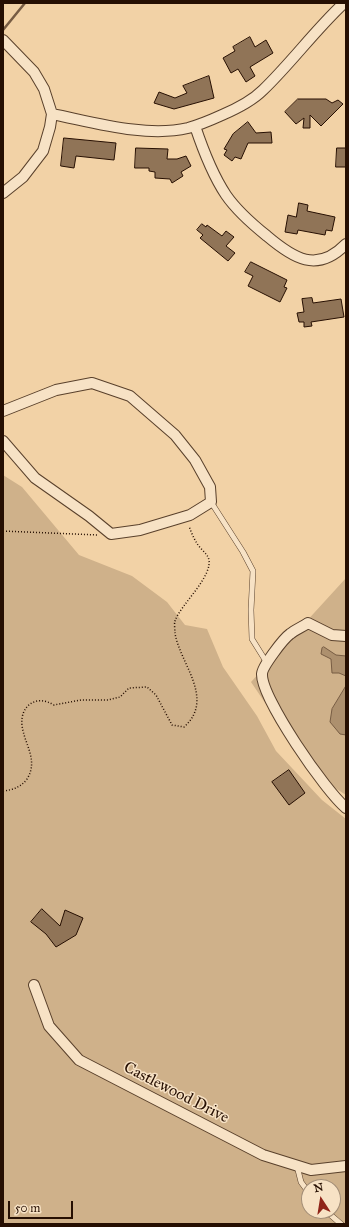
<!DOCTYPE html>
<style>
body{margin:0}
#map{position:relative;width:349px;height:1227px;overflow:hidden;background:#f2d2a6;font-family:"IM FELL Great Primer",serif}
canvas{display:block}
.frame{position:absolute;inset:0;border:4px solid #260f02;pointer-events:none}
.north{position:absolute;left:301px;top:1179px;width:40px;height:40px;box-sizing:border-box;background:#f7e2c5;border:1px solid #a38e77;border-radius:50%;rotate:348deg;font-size:11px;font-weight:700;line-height:16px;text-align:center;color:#260f02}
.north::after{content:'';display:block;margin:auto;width:14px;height:18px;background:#8f2418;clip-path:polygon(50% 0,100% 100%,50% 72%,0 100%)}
.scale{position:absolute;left:8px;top:1201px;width:65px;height:18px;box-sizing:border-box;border:2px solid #260f02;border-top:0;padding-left:5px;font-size:12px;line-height:14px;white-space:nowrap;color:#260f02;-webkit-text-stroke:3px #f7e2c5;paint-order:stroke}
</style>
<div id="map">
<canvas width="349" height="1227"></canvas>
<div class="frame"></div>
<div class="north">N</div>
<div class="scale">50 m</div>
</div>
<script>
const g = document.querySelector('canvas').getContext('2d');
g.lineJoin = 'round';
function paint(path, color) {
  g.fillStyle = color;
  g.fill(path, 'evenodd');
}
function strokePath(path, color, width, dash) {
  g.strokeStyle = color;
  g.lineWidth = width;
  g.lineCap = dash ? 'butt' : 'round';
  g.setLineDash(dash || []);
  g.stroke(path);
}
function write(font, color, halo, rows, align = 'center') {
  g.font = font + ' "IM FELL Great Primer",serif';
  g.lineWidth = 3;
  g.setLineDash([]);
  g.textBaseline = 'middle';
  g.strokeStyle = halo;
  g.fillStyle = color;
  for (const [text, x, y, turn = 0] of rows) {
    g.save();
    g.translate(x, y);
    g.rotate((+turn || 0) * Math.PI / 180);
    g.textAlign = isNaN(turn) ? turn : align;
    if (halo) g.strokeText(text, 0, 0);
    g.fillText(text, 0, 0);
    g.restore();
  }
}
const green = new Path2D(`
 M3,475l19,12 57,68 53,21 35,26 18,23 22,4 16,38 34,49 19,35 46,49 24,19v405h-343zM309,1187h24v24h-24z
 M346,578v217l-33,-21 -62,-92z`);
const water = new Path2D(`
 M324,647l12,8 10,1v20l-7,-3h-7l-1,-14 -10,-5 1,-6z
 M346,686v49l-6,-1 -10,-12 2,-13z`);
const stream = new Path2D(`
 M3,30l22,-27`);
const building = new Path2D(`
 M250,37l5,10 11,-7 7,13 -23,14 5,9 -9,6 -8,-13 -7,4 -8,-15 12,-7 -2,-4z
 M209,76l5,22 -40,11 -20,-6 5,-11 16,6 12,-5 -4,-7z
 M298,99h28l6,4 6,-3 5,4 -22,22 -11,-11v13h-7l1,-10 -8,6 -11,-12z
 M248,122l8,11 15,-1 1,11h-24l-7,16 -6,-2 -3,4 -8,-6 3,-5 -3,-1 9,-15z
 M64,138l52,5 -2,17 -38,-4 -2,12 -13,-2z
 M136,148l32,1 -1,10h10l9,-3 5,10 -10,6 2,4 -11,7 -2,-4 -15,-1v-6l-6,-1v-3h-14z
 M337,148h9v19h-10z
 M299,203l9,2 -1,6 28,6 -3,14 -6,-1 -1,5 -27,-5 -1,4 -12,-2 3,-17 8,2z
 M202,224l4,3 1,-2 15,11 4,-5 8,6 -8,9 9,7 -7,8 -28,-23 3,-3 -6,-5z
 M251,262l36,18 -3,7 3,1 -7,14 -32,-16 5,-10 -8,-4z
 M312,298l1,5 28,-4 3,18 -33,5 1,4 -8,1v-5h-5l-2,-9 7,-1 -2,-13z
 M289,770l16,23 -16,12 -17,-23z
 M42,909l18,17 5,-16 18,8 -7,17 -20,12 -10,-13 -15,-12z`);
const path = new Path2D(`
 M3,531l94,4
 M3,791c10,-1 18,-4 24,-12 12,-19 -3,-35 -5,-54 -2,-19 14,-31 32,-20l27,-5h27l12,-3 9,-9 18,-1 9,8 16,30 12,2c32,-28 -5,-65 -9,-94 0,-3 -1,-9 0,-12 5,-16 41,-47 33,-64 -2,-4 -7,-8 -10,-12 -4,-6 -7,-13 -9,-19`);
const lane = new Path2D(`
 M211,502l32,50 10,19 -2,39 1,29 15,24
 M297,1166l4,16 8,11
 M326,1211l15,13`);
const street = new Path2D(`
 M3,40l31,32 10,17 8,25 -2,13 -7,24 -20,26 -20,16
 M52,114c41,8 94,24 136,14 11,-3 23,-8 34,-13 14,-6 30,-14 41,-25 29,-28 52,-60 81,-87
 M195,126c8,24 17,48 31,69 11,16 26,29 41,41 26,22 50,38 79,8
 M3,411l53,-21 36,-7 38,13 45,39 20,25 15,27 1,15 -21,13 -50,15 -29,4 -22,-18 -54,-38 -32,-37
 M346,636l-14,-1 -24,-12c-6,4 -13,7 -18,11 -7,5 -28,33 -28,40 -1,24 64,118 84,134
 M34,985l15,41 30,34 184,95 48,15 35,-4`);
const streetNames = [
 ["Castlewood Drive",176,1093,27]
];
paint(green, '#cfb18a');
paint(water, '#ad906e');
strokePath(water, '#775c43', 1);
strokePath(stream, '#775c43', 2.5);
paint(building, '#907457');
strokePath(building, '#260f02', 1);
strokePath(lane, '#59402b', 6);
strokePath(street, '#59402b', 12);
strokePath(path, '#260f02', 1.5, [1, 2]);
strokePath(lane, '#f7e2c5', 5);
strokePath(street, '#f7e2c5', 10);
write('16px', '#260f02', '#f7e2c5', streetNames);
</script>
